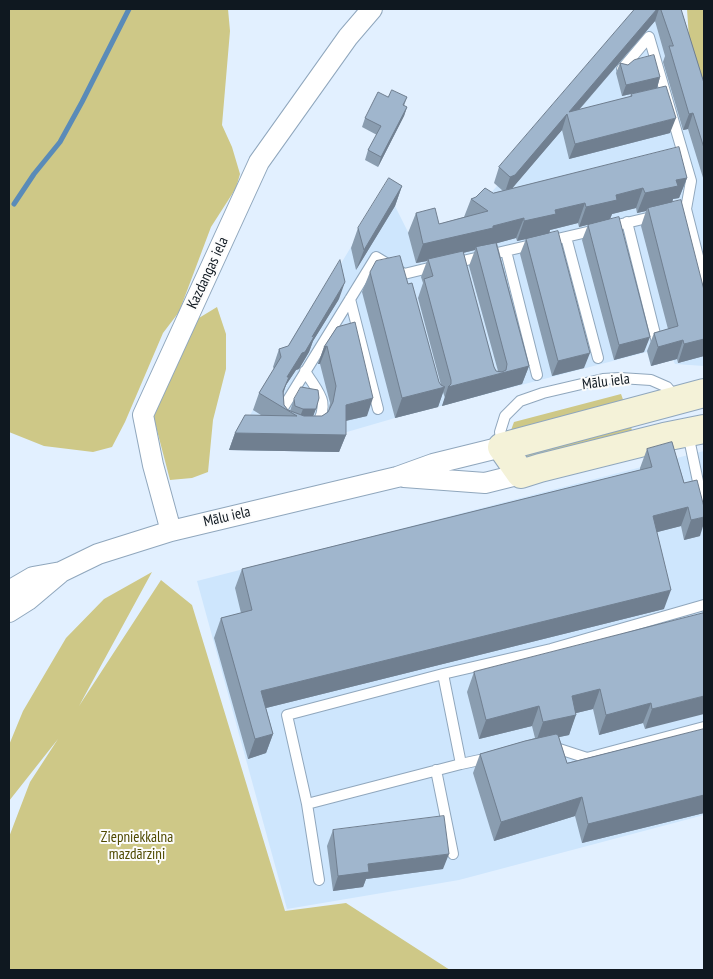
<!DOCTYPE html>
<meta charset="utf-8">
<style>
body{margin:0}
#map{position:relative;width:713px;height:979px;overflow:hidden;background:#e2f0ff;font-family:"PT Sans Narrow",sans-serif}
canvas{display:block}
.frame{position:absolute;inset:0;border:10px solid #0f1820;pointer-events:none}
</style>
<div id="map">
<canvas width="713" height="979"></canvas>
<div class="frame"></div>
</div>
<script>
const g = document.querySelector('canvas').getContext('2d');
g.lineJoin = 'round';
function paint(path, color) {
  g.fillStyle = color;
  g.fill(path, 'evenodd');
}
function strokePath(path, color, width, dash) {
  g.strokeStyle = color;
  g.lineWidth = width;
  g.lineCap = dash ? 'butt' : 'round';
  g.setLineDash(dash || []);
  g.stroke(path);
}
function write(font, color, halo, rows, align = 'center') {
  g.font = font + ' "PT Sans Narrow",sans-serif';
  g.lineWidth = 4;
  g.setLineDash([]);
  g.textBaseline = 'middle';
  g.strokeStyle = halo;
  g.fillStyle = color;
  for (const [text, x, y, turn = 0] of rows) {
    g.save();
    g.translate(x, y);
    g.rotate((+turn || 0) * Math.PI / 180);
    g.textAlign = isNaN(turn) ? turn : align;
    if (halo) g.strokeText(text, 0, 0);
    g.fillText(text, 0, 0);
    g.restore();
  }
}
const built = new Path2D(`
 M639,12l36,9 29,95v250l-29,-2 -2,-4 -22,6 -4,-14 -252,66 -55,16 -1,18 -110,-2 152,-253 14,9 13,26 58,-11 31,-35z
 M704,451v364l-245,65 -172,29 -90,-328z`);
const green = new Path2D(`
 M9,9h219l2,22 -8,94 10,22 8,27 -4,14 -25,39 -32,85 -16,21 -38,89 -13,25 -19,5 -49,-6 -35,-14z
 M687,9h17v91l-15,-62z
 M217,307l9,27v35l-13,51 -5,52 -16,6 -22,2 -17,-65 41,-94z
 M621,394l4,11 -115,28 4,-11z
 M630,423l4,15 -110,23 -3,-10z
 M152,572l-73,134 82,-126 31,25 93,306 61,-8 104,67h-441v-133l21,-55 28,-43 -49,62v-56l14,-34 43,-73 38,-39z`);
const stream = new Path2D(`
 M14,204l20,-30 26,-32 22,-40 47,-93`);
const lane = new Path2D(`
 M622,69l27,-32 42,144 -5,28
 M670,213l16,-4 18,71
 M627,222l30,120
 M566,237l32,121
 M506,251l31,124
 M454,263l202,-47
 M350,299l28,110
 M305,371c13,22 26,30 11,55h-2
 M284,416l-1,-8 93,-151 28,17 33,-8
 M688,434l16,76
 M502,445l-2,-13 5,-16 15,-15 23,-8 60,-14 17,-1 31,2 16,7 9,11
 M443,674l-156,41 20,89 154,-40
 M550,746l37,12 117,-31
 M489,758l-28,6 -18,-90 108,-25 153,-44
 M436,770l17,84
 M307,804l12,76`);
const street = new Path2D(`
 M404,477l81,6 36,-9
 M171,531l-18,-66 -10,-50 116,-253 89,-125 24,-28
 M9,591l24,-14 28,-5 37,-18 73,-23 226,-54 36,-13 69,-17
 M9,612l19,-12 32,-27`);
const secondary = new Path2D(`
 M704,393l-202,54 19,27 19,-6 124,-31 40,-8`);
const wall = new Path2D(`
 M635,9h46l23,74v98l-16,-52 -5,1 -20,-68 2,-6 -10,-35 -76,89 51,-13 1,-3 39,39 -101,26 -7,-29 -51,59 176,-11 -8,20 -6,1 -1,4 32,87v66l-26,7 -1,-4 -26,7 -4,-15 7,-18 14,-4 -27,-103 5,-15 -9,2 -1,-5 -24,6 -2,5 -31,8 -1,-4 -28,7 -1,4 -32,7 -1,-3 -19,5 32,123 -7,18 -80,22 3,-8 -2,-6 -5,15 -43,11 -33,-126 8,-20 38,12 31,98 2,3 -23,-87 5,-15 -2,-6 6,-16 -11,2 -8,-30 8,-20 23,11 25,-7 7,-18 32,-8 -9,-8 5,-16zM475,250l-6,16 29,105h-2l-2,-4 -31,-114z
 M620,63l40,14 -3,11 -35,8 -6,-23z
 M388,97h19l-3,9 3,1 -3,9 -26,51 -13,-7 3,-10 9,-15 -15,-8 3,-9z
 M402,186l-7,20 -39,64 -5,-22 7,-20z
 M588,225l56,127 -30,8 -32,-120z
 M526,239l58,129 -32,8 -32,-122z
 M339,299l-26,42 -4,11 -10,17 -3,1 -10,15 -3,10 1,10 4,5 2,1 4,-12 25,-1 -6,18h9l6,-4 2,-9 -10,-39h-2l6,-17 13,-20 30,89 -21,5v14l-7,17 -110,-2 6,-17 26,-18 -8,-5 6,-17 15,-24 -1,-2 6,-18 9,-3z
 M672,442l28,94 -16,4 -3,-14 -24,6 7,77 -398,99 7,26 -7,19 -18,6 -34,-121 7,-20 20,-5 -6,-25 7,-19 398,-99v-2l7,-19z
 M704,613l-59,116 -2,-6 -44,12 -6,-26 -17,4 -7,22 -10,2 8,26 137,-34v84l-122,30 -7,-27 -81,25 -21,-68 7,-19 55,-16 -3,-12 -53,13 -12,-47 7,-20z
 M333,830l110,39 -77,10 -3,8 -30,4 -6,-45z`);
const shadedWall = new Path2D(`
 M657,9h2l-4,12 -86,100v-9z
 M660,77l-3,11 -35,8 4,-11z
 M407,107l-3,9 -26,51 3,-10z
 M693,113l-5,16 -5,1 6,-16z
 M567,114l-5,16 -52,61 -5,1 5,-15z
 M676,118l-6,15 -101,26 6,-15z
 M687,178l-8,20 -6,1 -2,7 -23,2 -2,3 -9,2 8,-20 31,-13z
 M402,186l-7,20 -39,64 8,-20z
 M643,188l-7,20 -24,6 -2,5 -31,8 7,-20 30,-12z
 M585,203l-7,20 -28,7 -1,4 -32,7 7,-20 31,-11z
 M524,218l-8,20 -29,8 -11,1 -1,3 -46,11 -1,-2 -1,2 -11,2 7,-19z
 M345,282l-6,17 -26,42 -4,11 -10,17 -3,1 -10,15 -8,20 9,-28z
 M650,337l-6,15 -30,8 5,-15z
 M704,339v17l-26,7 6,-19z
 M683,340l-6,19 -26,7 7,-19z
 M327,346l-7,18h-2l6,-17z
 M590,353l-6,15 -32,8 6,-15z
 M529,366l-7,18 -80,22 6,-19z
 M445,387l-7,20 -43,11 7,-20z
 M373,398l-6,18 -27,6 6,-17z
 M303,409h13l-4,10h-13z
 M235,433l111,2 -7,17 -110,-2z
 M688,507l-7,19 -35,9 7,-19z
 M704,517v6l-4,13 -16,4 7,-20z
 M671,590l-7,19 -410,102 7,-20z
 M600,689l-7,20 -29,7 8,-20z
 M704,696v18l-59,15 7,-20z
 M651,703l-8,20 -44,12 7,-20z
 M539,706l-7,20 -53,13 7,-19z
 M576,715l-7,20 -33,7 7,-20z
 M273,734l-7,19 -18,6 7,-20z
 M704,795v18l-122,30 6,-19z
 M582,797l-7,19 -81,25 7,-19z
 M449,854l-6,15 -77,10 -3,8 -30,4 5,-15 30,-12z`);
const building = new Path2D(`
 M635,9h22l-88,103 63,-16 -1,-2 35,-8 10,32 -101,26 -8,-30 -52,61 -5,2 -11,-10z
 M661,9h20l23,74v65l-11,-35 -4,1 -20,-68h4z
 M654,55l6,22 -34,8 -6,-22 8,2 6,-5z
 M392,90l15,7 -4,8 4,2 -26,50 -13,-7 13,-24 -16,-8 13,-26 10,5z
 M679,147l8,31 -11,2 2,6 -33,7 -2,-5 -27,7 1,5 -31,7 -1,-4 -30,7 1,4 -32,7v-3l-31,8v2l-70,16 -7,-31 19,-5 4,16 49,-13 -17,-12 5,-2 9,-9 8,5z
 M389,178l13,8 -38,64 -6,-22z
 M681,200l23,90v49l-20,5 -1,-4 -25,7 -4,-14 24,-7 -30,-118z
 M619,217l31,120 -31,8 -31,-120z
 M558,231l32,122 -32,8 -32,-122z
 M496,243l33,123 -81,21 3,-3v-4l-27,-101 9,-3 -5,-17 35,-8 31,116 2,4 6,1 4,-2 1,-6 -31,-117z
 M400,256l8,28 4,-1 27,99 2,3 4,2 -43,11 -32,-126 6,-11z
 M340,260l5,22 -33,55 3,-2 -10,17 -3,1 -15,24h2l-6,14 1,14 4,5 16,6h18l6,-4 5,-10 3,-16 -9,-40 -3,1 13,-20 18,-5 18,76 -27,7v30l-111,-2 10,-18 52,1 -38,-23 22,-36 -2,-8 9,-3z
 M301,387l17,3 1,8 -3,11h-13l-8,-3 -1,-7z
 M672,442l12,41 13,-3 7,27v10l-13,3 -3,-13 -35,9 18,74 -410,101 12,43 -18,5 -34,-121 31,-8 -10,-41 410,-102 -5,-18z
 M704,613v83l-52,13 -1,-6 -45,12 -6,-26 -28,7 4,19 -33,7 -4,-16 -53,14 -12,-48z
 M704,729v66l-116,29 -6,-27 -81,25 -21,-68 45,-13 31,-7 2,1 9,28z
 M444,816l5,38 -81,10 1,8 -31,4 -5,-46z`);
const streetNames = [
 ["Kazdangas iela",208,273,-65],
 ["Mālu iela",606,382,-7],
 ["Mālu iela",227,517,-13]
];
const parkNames = [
 ["Ziepniekkalna",137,838],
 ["mazdārziņi",137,855]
];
paint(built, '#cee6fd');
paint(green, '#cec887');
strokePath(stream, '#5a8bb8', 5);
strokePath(lane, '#90a7bd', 12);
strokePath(street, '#90a7bd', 22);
strokePath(secondary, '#90a7bd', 30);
strokePath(lane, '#fff', 10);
strokePath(street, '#fff', 20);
strokePath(secondary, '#f4f2d8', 28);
paint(wall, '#8a9db0');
paint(shadedWall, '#707f90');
paint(building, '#a0b6cd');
strokePath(building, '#707f90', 1);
write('15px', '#0f1820', '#fcfcfc', streetNames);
write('15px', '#4f4900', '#fcfcfc', parkNames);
</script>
